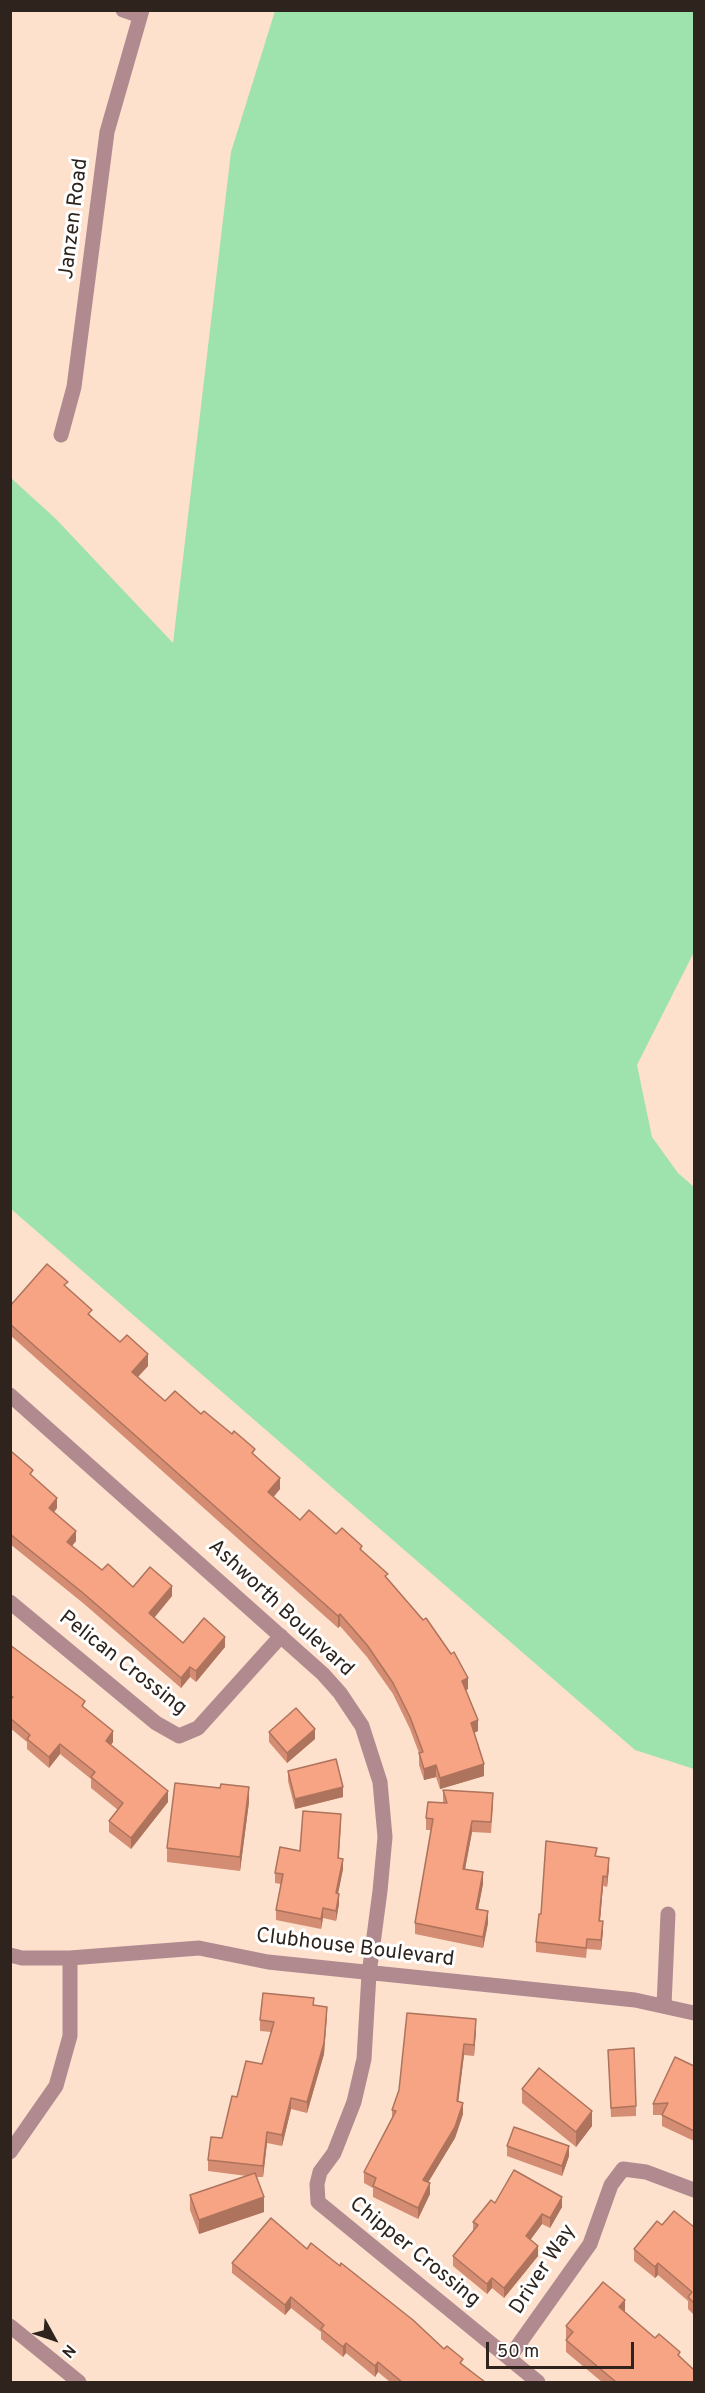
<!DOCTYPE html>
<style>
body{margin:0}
#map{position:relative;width:705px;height:2393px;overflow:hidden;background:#fde1cd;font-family:Overpass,sans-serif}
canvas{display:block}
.frame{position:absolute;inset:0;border:12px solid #2e241d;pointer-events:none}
.north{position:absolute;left:24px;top:2309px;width:60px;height:60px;-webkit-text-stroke:4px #fff;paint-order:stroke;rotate:130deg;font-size:16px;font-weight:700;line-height:24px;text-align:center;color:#2e241d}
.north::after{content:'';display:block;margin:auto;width:21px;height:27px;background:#2e241d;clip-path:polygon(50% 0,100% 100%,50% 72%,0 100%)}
.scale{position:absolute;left:486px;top:2342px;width:148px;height:27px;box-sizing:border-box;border:3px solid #2e241d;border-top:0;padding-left:8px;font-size:18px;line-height:21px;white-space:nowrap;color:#2e241d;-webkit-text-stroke:4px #fff;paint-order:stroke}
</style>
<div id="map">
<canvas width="705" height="2393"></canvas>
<div class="frame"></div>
<div class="north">N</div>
<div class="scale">50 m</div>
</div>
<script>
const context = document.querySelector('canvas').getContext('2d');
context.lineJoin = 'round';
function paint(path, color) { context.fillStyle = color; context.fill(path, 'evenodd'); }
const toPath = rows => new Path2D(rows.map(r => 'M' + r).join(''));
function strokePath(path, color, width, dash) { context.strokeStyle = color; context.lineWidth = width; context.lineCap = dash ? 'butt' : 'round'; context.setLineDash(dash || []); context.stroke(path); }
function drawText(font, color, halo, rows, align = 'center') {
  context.font = font + ' Overpass,sans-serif'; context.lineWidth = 6; context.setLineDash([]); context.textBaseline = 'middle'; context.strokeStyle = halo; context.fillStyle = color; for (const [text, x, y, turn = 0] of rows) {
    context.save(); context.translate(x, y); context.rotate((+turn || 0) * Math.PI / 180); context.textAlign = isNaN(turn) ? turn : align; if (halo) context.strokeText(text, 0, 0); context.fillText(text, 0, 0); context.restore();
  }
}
paint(toPath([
 [275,11,694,11,694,952,637,1065,652,1137,678,1173,694,1187,694,1769,635,1750,11,1209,11,478,56,519,173,643,231,152]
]), '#9ee2ae');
strokePath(toPath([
 [123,10,140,16],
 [61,435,74,387,107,132,142,10],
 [10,1395,323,1674,340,1693,362,1726,380,1782,385,1837,380,1891,369,1974,364,2059,354,2102,334,2153,320,2172,317,2184,318,2202,538,2382],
 [10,1602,156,1723,179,1736,198,1728,281,1636],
 [10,1955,22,1958,70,1958,199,1948,268,1962,635,2000,694,2013],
 [664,2006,668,1914],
 [10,2152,56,2086,70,2036,70,1958],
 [10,2326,79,2382],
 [509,2358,590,2244,611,2185,623,2169,646,2172,694,2190]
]), '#b18a90', 15);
paint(toPath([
 [68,1288,92,1317,148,1366,138,1377,165,1401,201,1414,255,1455,280,1489,273,1497,300,1520,336,1534,362,1551,388,1579,468,1689,466,1690,478,1731,474,1733,484,1776,440,1789,436,1777,424,1780,419,1765,419,1753,410,1729,393,1694,367,1657,340,1626,338,1628,10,1335,10,1306],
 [10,1453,33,1477,57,1508,54,1512,76,1541,72,1546,102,1570,133,1587,172,1596,154,1618,183,1643,225,1647,196,1682,190,1677,181,1688,83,1603,10,1544],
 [10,1645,85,1709,113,1742,111,1745,168,1802,131,1849,109,1832,109,1821,118,1810,91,1788,91,1779,60,1754,49,1768,27,1749,27,1742,10,1728],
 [269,1732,315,1739,287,1763,269,1742],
 [288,1771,343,1797,295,1809,288,1781],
 [443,1790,493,1804,491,1833,472,1832,465,1869,483,1884,478,1909,488,1923,483,1948,415,1934,415,1923,431,1830,426,1830,426,1818,443,1803],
 [249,1802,240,1871,167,1862,167,1848],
 [341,1823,339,1858,343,1869,338,1894,339,1904,336,1921,323,1918,321,1929,276,1920,276,1910,281,1884,275,1883,275,1873,300,1851],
 [597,1857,609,1868,607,1887,603,1886,600,1921,603,1931,601,1950,587,1949,586,1958,536,1952,536,1942],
 [314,2006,327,2018,324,2054,307,2113,291,2109,282,2146,267,2143,263,2177,257,2177,264,2212,199,2234,190,2210,190,2195,247,2176,208,2171,208,2160,222,2138,237,2097,262,2064,271,2032,260,2031,260,2020],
 [476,2030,474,2056,464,2055,458,2101,463,2114,455,2138,428,2182,430,2194,418,2219,373,2197,373,2188,364,2183,364,2172,392,2117,392,2110],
 [608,2050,636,2106,636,2116,611,2117],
 [694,2066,694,2141,662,2126,662,2115,653,2115,653,2104],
 [522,2089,592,2126,576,2147,522,2103],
 [507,2146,569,2156,562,2176,507,2156],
 [495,2203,562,2207,550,2228,542,2224,530,2240,538,2256,504,2298,492,2288,487,2294,453,2266,453,2256,473,2231,473,2222],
 [662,2225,694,2227,694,2315,688,2309,688,2301,658,2275,655,2278,634,2261,634,2249],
 [307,2249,444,2349,485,2382,390,2382,378,2372,375,2377,346,2353,343,2357,321,2339,321,2332,291,2308,285,2315,232,2273,232,2263],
 [625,2312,655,2338,680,2358,694,2382,602,2382,566,2352,566,2340,567,2339,566,2338,566,2326]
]), '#d48d72');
paint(toPath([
 [148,1354,148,1366,132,1383,132,1372],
 [280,1478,280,1489,268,1504,268,1492],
 [57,1498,57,1508,49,1519,49,1508],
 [76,1531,76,1541,67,1552,67,1542],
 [172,1586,172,1596,149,1624,149,1613],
 [340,1614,340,1626,338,1628,338,1616],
 [225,1637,225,1647,196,1682,196,1671],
 [190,1667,190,1677,181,1688,181,1678],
 [468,1678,468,1689,462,1692,462,1681],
 [478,1720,478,1731,471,1734,471,1723],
 [315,1729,315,1739,287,1763,287,1753],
 [113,1731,113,1742,106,1751,106,1741],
 [60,1744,60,1754,49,1768,49,1757],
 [484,1764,484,1776,440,1789,440,1778],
 [436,1765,436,1777,424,1780,424,1769],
 [249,1787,249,1802,240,1871,240,1857],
 [343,1787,343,1797,295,1809,295,1799],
 [168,1791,168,1802,131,1849,131,1838],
 [472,1821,472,1832,463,1880,463,1869],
 [609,1858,609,1868,607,1887,607,1877],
 [343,1859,343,1869,336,1903,336,1893],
 [483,1872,483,1884,476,1920,476,1909],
 [603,1876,603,1886,599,1931,599,1921],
 [339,1894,339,1904,336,1921,336,1911],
 [323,1908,323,1918,321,1929,321,1919],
 [488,1911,488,1923,483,1948,483,1937],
 [603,1921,603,1931,601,1950,601,1940],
 [327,2007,324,2054,307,2113,307,2102],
 [476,2019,476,2030,474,2056,474,2045],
 [464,2044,464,2055,457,2112,457,2101],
 [291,2098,291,2109,282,2146,282,2135],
 [463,2103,463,2114,455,2138,423,2191,423,2180],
 [592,2111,592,2126,576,2147,576,2132],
 [267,2132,267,2143,263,2177,263,2166],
 [569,2146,569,2156,562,2176,562,2166],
 [430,2183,430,2194,418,2219,418,2208],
 [264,2197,264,2212,199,2234,199,2220],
 [562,2197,562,2207,550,2228,550,2218],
 [542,2214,542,2224,526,2246,526,2236],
 [538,2246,538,2256,504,2298,504,2288],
 [658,2263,658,2275,655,2278,655,2267],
 [492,2278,492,2288,487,2294,487,2284],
 [291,2297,291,2308,285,2315,285,2305],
 [625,2300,625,2312,619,2307],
 [346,2343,346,2353,343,2357,343,2347],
 [378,2362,378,2372,375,2377,375,2366]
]), '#ad735c');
const building = toPath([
 [47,1264,68,1282,64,1285,92,1310,88,1314,120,1342,127,1335,148,1354,132,1372,165,1401,175,1391,201,1414,204,1411,232,1434,234,1431,255,1449,252,1453,280,1478,268,1492,300,1520,309,1510,336,1534,342,1528,362,1546,360,1549,388,1574,385,1576,423,1620,426,1618,451,1654,454,1652,468,1678,462,1681,478,1720,471,1723,484,1764,440,1778,436,1765,424,1769,419,1753,423,1752,410,1717,393,1683,367,1645,340,1614,338,1616,10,1324,10,1306,47,1264],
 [12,1452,33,1470,30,1474,57,1498,49,1508,76,1531,67,1542,102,1570,108,1564,133,1587,150,1567,172,1586,149,1613,183,1643,204,1618,225,1637,196,1671,190,1667,181,1678,83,1593,10,1534,10,1453,12,1452],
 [10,1645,85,1701,82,1706,113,1731,106,1741,168,1791,131,1838,109,1821,123,1803,91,1777,95,1772,60,1744,49,1757,27,1739,30,1735,10,1718,10,1700,13,1697,10,1695,10,1645],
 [296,1708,315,1729,287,1753,269,1732,296,1708],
 [336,1759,343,1787,295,1799,288,1771,336,1759],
 [175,1783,220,1788,221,1784,249,1787,240,1857,167,1848,175,1783],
 [443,1790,493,1793,491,1822,472,1821,463,1869,483,1872,476,1909,488,1911,483,1937,415,1923,433,1819,426,1818,428,1802,447,1803,443,1790],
 [303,1811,341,1814,338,1858,343,1859,336,1893,339,1894,336,1911,323,1908,321,1919,276,1910,283,1874,275,1873,280,1847,300,1851,303,1811],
 [546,1841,597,1848,595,1856,609,1858,607,1877,603,1876,599,1921,603,1921,601,1940,587,1939,586,1948,536,1942,539,1914,541,1914,546,1841],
 [263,1993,314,1998,313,2005,327,2007,324,2043,307,2102,291,2098,282,2135,267,2132,263,2166,208,2160,211,2137,222,2138,232,2096,237,2097,246,2061,262,2064,274,2022,260,2020,263,1993],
 [407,2013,476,2019,474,2045,464,2044,457,2101,463,2103,455,2127,423,2180,430,2183,418,2208,373,2186,376,2178,364,2172,396,2111,392,2110,399,2090,407,2013],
 [634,2048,636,2106,611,2108,608,2050,634,2048],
 [675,2057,694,2066,694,2131,662,2115,668,2103,653,2104,675,2057],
 [539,2068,592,2111,576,2132,522,2089,539,2068],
 [514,2127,569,2146,562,2166,507,2146,514,2127],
 [514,2170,562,2197,550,2218,542,2214,526,2236,538,2246,504,2288,492,2278,487,2284,453,2256,478,2225,473,2222,491,2200,495,2203,514,2170],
 [255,2173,264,2197,199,2220,190,2195,255,2173],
 [674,2211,694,2227,694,2303,688,2297,692,2292,658,2263,655,2267,634,2249,657,2221,662,2225,674,2211],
 [271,2218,307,2249,311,2243,340,2266,341,2263,413,2320,444,2349,447,2346,463,2359,460,2363,485,2382,402,2382,378,2362,375,2366,346,2343,343,2347,321,2329,324,2325,291,2297,285,2305,232,2263,271,2218],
 [603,2282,625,2300,619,2307,655,2338,659,2334,680,2352,678,2355,694,2370,694,2382,616,2382,566,2340,573,2332,566,2326,603,2282]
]);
paint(building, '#f7a484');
strokePath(building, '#ad735c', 1.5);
drawText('21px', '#2e241d', '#fff', [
 ["Janzen Road",75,219,-83],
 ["Ashworth Boulevard",280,1609,43],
 ["Pelican Crossing",122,1664,38],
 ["Clubhouse Boulevard",355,1949,7],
 ["Chipper Crossing",414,2253,39],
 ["Driver Way",544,2270,-57]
]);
</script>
